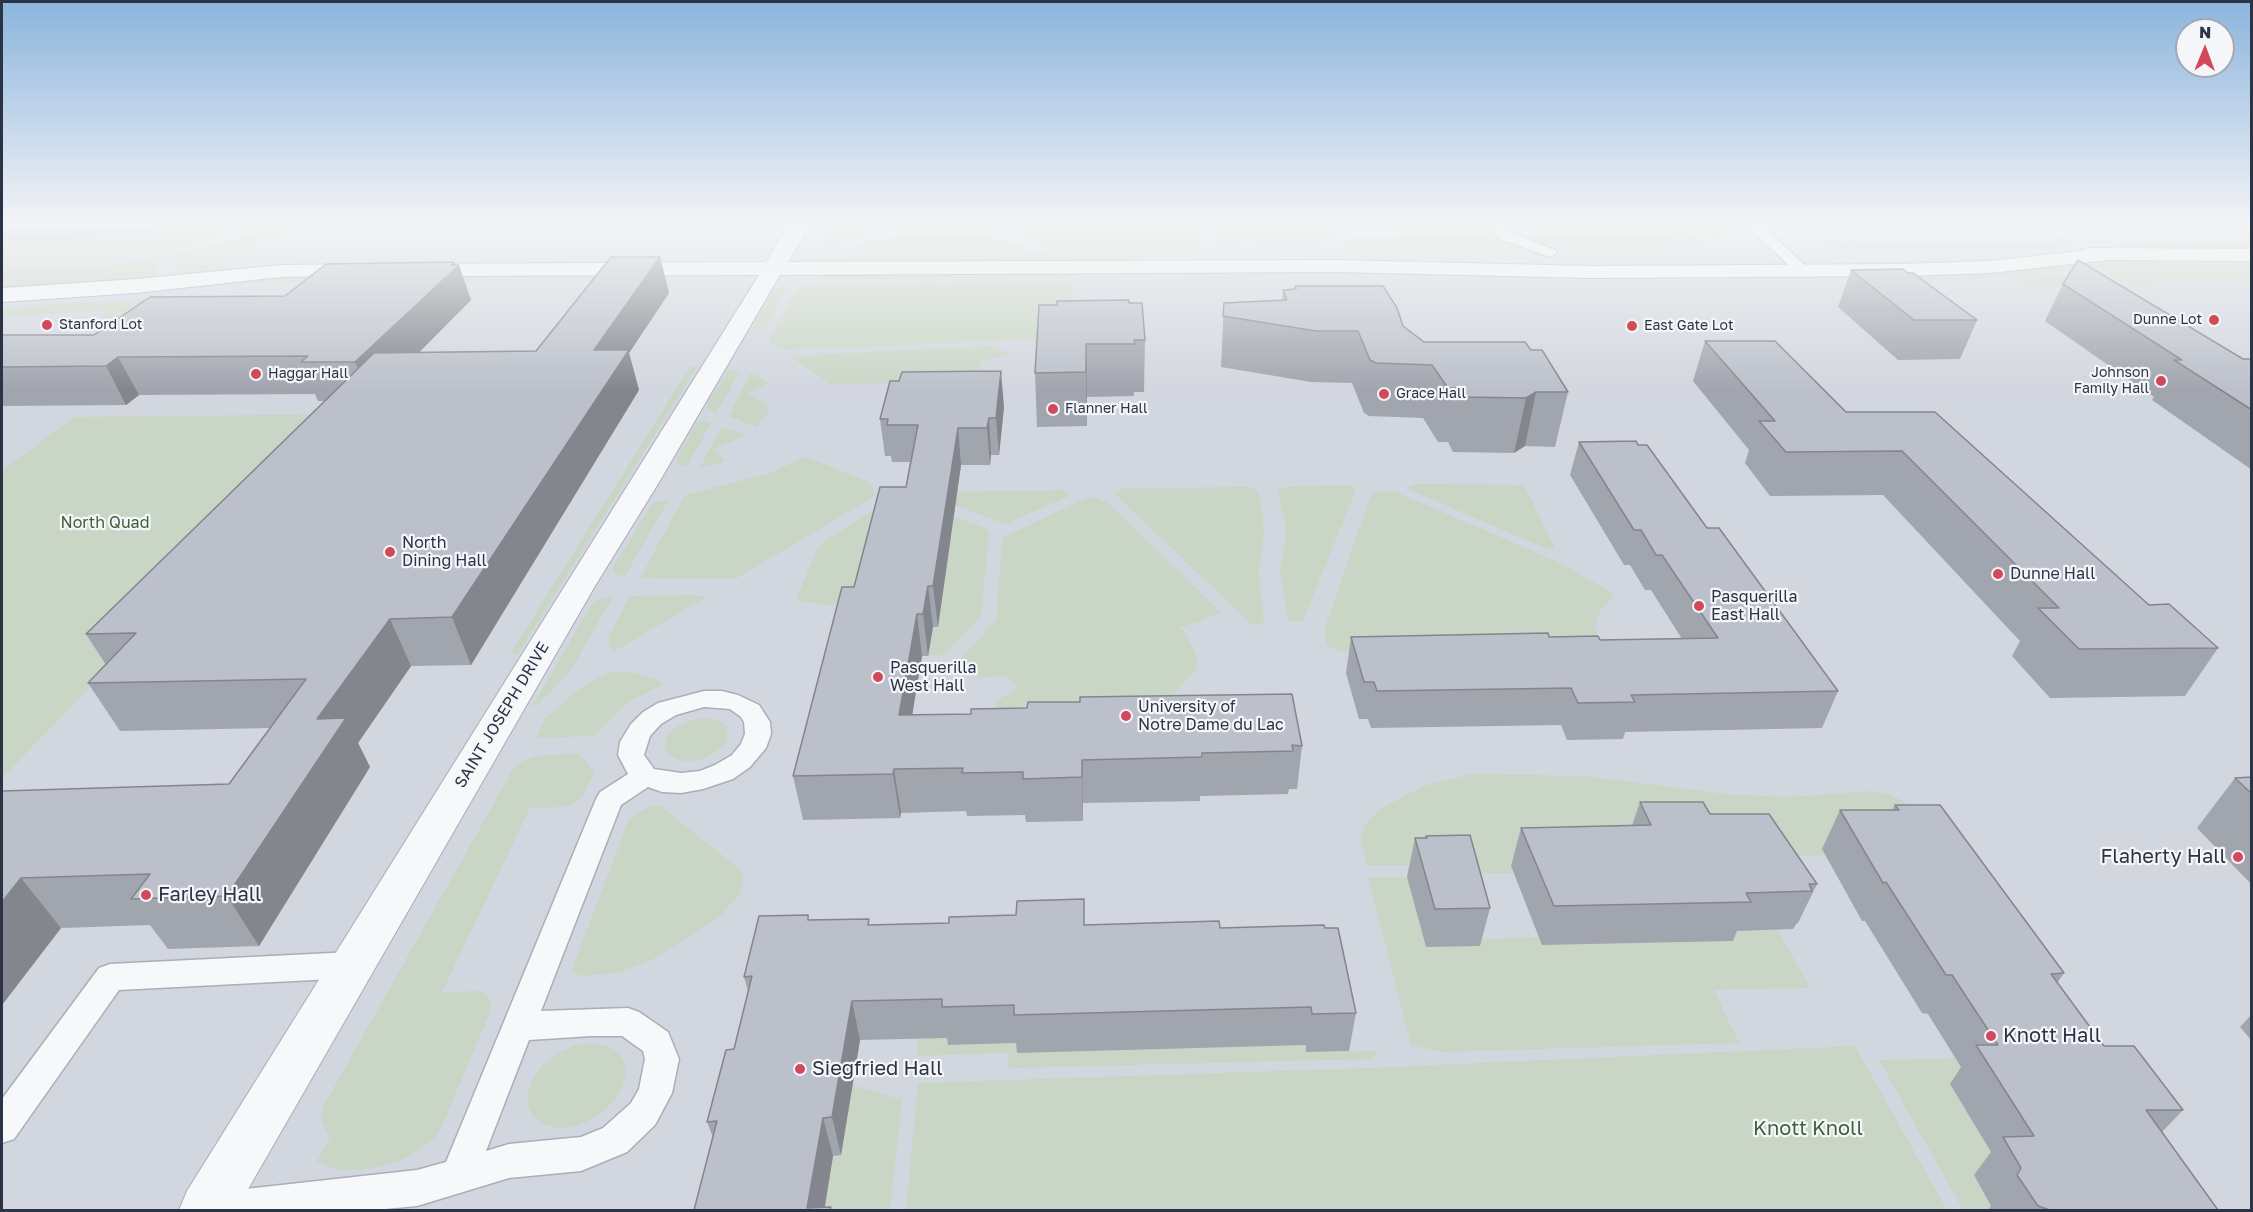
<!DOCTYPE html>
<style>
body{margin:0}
#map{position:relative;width:2253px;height:1212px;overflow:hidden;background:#e4e7ec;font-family:"Golos Text",sans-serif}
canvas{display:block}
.frame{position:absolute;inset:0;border:3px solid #2b3445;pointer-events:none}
.north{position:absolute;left:2175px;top:18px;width:60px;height:60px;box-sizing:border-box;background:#f4f6f9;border:2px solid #a4a8b1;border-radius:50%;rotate:1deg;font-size:16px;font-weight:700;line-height:24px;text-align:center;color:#2b3445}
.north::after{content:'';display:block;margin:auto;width:21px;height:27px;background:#d1495b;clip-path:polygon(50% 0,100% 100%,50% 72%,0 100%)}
</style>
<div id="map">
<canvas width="2253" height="1212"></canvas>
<div class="frame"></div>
<div class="north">N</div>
</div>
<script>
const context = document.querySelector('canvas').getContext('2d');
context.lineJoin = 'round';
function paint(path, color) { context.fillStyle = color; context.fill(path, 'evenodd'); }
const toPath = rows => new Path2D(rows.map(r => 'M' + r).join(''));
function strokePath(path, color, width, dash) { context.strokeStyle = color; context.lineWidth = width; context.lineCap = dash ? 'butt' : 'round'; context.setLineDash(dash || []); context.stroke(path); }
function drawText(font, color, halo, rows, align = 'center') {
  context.font = font + ' "Golos Text",sans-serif'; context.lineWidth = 4.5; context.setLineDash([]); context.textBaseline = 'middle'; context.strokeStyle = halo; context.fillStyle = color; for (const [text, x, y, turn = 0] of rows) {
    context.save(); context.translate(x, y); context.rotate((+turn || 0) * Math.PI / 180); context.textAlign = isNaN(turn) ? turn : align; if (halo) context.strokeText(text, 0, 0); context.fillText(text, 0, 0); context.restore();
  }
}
paint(toPath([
 [2,222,2251,222,2251,1210,2,1210]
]), '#d2d6de');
paint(toPath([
 [197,222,269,222,188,247,159,252,86,260,2,262,2,240,65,240,138,235],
 [290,222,331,222,318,230,267,240,201,273,177,275,175,255,243,237],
 [836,222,897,222,871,237,824,249,822,247],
 [1109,222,1199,222,1206,251,1049,249,1023,240,1024,233,1031,230,1032,226,1109,225],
 [1212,222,1313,222,1316,228,1329,227,1335,240,1322,245,1260,246,1244,243,1237,247,1221,249,1218,247],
 [1666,222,1709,222,1720,233,1722,240,1720,241],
 [2222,222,2234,222,2251,231,2251,249,2137,249,2123,243,2242,243,2249,240,2247,235],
 [1666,226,1716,244,1692,248,1572,250,1540,244,1524,236,1674,233],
 [928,233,984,236,1028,247,1020,250,850,252,844,250,869,241],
 [1494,236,1509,245,1528,251,1463,256,1364,257,1346,251,1340,245,1344,243,1346,238],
 [2055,236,2066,237,2075,242,2074,247,2064,249,1832,248,1816,244,1834,240,1842,242,1856,239,1861,243,2062,243,2054,237],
 [1128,252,1149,256,1116,261,813,263,827,256],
 [2060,255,1972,264,1844,264,1838,261,1967,260],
 [148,260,153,264,156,277,2,288,2,271,85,268],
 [2094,261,2252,261,2251,267,2104,267,1969,280,1873,281,1874,277],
 [2106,270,2251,271,2251,280,2149,279,2158,286,2133,286,2120,283,2104,272],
 [1057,273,1072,275,1065,278,807,278,827,275],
 [2084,274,2106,286,2034,287,2009,281],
 [300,276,499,277,508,280,253,283,173,290,257,278],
 [1067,283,1074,287,1068,309,1039,337,1032,339,782,350,768,341,797,288,805,285],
 [783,285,787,289,765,329,755,331,754,325,774,290],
 [147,299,119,319,102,318,109,310,2,317,2,307],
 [992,346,1011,355,983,360,972,377,958,382,830,384,790,356],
 [698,365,518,654,510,654,690,367],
 [729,369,736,371,738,375,716,413,706,407],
 [751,373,769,383,747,393,764,402,768,408,768,413,756,427,729,416],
 [354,414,2,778,2,471,74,417],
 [704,421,711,423,687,467,677,464,677,458,696,423],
 [724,428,747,435,713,449,723,458,724,462,700,468,719,432],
 [806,457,864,480,871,484,875,494,872,498,735,579,640,578,685,495,767,474],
 [1416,484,1521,485,1525,487,1555,548,1547,549,1408,489,1408,487],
 [1351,485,1356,489,1303,621,1290,622,1287,618,1280,569,1286,540,1286,527,1278,492,1284,487],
 [1249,487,1258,491,1263,518,1264,535,1259,573,1264,622,1258,625,1251,624,1114,493,1124,488],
 [1065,490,1069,493,1069,496,1005,524,928,495,929,492],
 [1378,491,1396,492,1558,562,1606,589,1613,594,1611,600,1602,608,1597,618,1595,629,1600,642,1598,647,1342,652,1333,649,1327,645,1324,630,1371,494],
 [1086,498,1098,498,1111,505,1221,613,1179,628,1186,634,1197,657,1195,671,1175,691,1179,715,1002,718,995,702,1018,687,1006,675,980,678,957,662,996,620,1002,543,1004,537],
 [669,499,625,576,618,575,613,572,613,567,652,504],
 [909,499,985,528,989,532,981,617,944,655,928,656,933,627,938,626,947,569,942,568,947,539,952,539,953,525,885,526,866,605,824,605,796,600,816,551,825,540,892,500],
 [692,595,706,597,613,652,609,647,609,636,630,596],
 [613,596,572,669,539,704,532,707,590,607,595,601],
 [621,672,637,673,653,678,662,682,662,685,628,702,594,736,536,738,545,719,576,691,607,673],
 [705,718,722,722,727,728,727,741,722,748,703,759,693,761,682,761,667,754,664,748,668,733,685,722],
 [579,753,594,772,583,796,573,804,562,807,530,808,442,992,478,991,486,994,492,1003,489,1015,440,1130,434,1139,422,1148,406,1158,381,1166,360,1170,337,1170,323,1165,317,1161,330,1137,320,1118,324,1105,516,764,535,756],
 [1471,774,1585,776,1725,794,1787,797,1871,791,1889,794,1912,806,1825,855,1511,866,1513,873,1435,874,1415,865,1367,865,1360,839,1365,825,1380,809,1423,786],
 [654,805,662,807,741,870,743,880,739,895,719,917,652,960,616,973,582,976,571,972,629,819,638,812],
 [1368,877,1407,877,1426,947,1478,939,1539,937,1542,945,1732,941,1728,932,1778,930,1810,988,1714,990,1739,1043,1442,1052,1411,1045],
 [918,1038,948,1038,948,1045,1017,1043,1017,1053,1306,1045,1307,1052,1377,1051,1373,1059,1009,1068,1008,1053,917,1056],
 [590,1043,605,1045,617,1051,624,1061,626,1073,622,1086,615,1100,603,1111,588,1121,572,1127,557,1128,544,1124,533,1117,528,1107,527,1093,533,1078,543,1065,558,1053,574,1046],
 [1855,1046,1947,1210,906,1210,918,1083,1369,1068],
 [1956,1058,1972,1083,1950,1084,2004,1173,1988,1210,1963,1210,1879,1060],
 [853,1085,902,1100,890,1210,824,1210,833,1156,841,1155]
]), '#c9d6c5');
paint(toPath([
 [2,222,197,222,138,235,65,240,2,240]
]), '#9fb4cc');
const lane = toPath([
 [1487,222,1501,222,1510,233,1555,250,1557,253,1550,257,1500,239,1487,222],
 [1743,222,1758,222,1807,267,1809,270,1807,273,1797,273,1743,222],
 [704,691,722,691,738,695,759,705,770,722,771,734,766,748,750,767,733,779,703,789,681,793,662,792,648,787,621,805,541,1011,628,1008,639,1012,668,1032,679,1059,672,1093,655,1125,627,1152,581,1171,509,1178,417,1206,374,1210,200,1210,205,1197,218,1192,417,1170,446,1162,596,799,600,792,628,774,618,755,620,742,631,724,643,712,658,703,704,691],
 [704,707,730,709,741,717,744,722,745,734,741,744,732,755,715,765,700,771,681,773,654,769,644,755,650,736,661,724,676,715,704,707],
 [591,1036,622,1036,643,1051,645,1059,639,1089,631,1103,603,1128,581,1137,509,1144,486,1151,529,1040,591,1036],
 [352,952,363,956,368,965,363,974,352,978,119,990,14,1139,2,1143,2,1099,99,968,110,964,352,952]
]);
const street = toPath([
 [791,222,811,222,788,262,1337,260,1591,266,1904,264,1991,261,2080,251,2088,248,2252,249,2252,261,2108,260,1991,273,1904,276,1591,278,1337,272,780,275,658,484,595,586,236,1210,179,1210,187,1191,759,275,416,276,408,275,405,270,408,265,416,264,766,262,791,222],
 [2239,222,2252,222,2252,229,2242,226,2239,222],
 [365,264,373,265,376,270,373,275,281,277,136,293,2,302,2,288,136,279,281,265,365,264]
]);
strokePath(lane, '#a9aeb7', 3);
strokePath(street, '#a9aeb7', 2);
paint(lane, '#f7f8fa');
paint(street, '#f7f8fa');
paint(toPath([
 [918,222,1107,222,1107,225,1032,226,1032,230,985,230,984,228,918,227],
 [660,257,669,293,629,353,639,390,471,665,411,666,358,743,370,767,259,946,168,949,150,925,61,928,2,1005,2,791,229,784,270,728,120,731,88,683,106,665,86,634,325,401,318,401,315,394,139,395,126,405,2,406,2,335,94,335,454,262,471,300,419,352,536,351],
 [1851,270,1977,320,1960,359,1898,360,1838,307],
 [2063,284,2243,359,2252,359,2252,470,2152,400,2154,397,2045,321],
 [1295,286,1403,326,1424,342,1531,350,1568,392,1555,447,1525,446,1514,453,1453,452,1448,442,1438,442,1423,418,1369,416,1364,413,1352,383,1311,382,1221,367,1224,303,1282,300,1283,290,1295,289],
 [1129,303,1145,340,1144,392,1134,392,1134,396,1087,397,1087,426,1037,427,1035,373],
 [1705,341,1846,412,2218,648,2185,696,2050,698,2012,656,2020,641,1883,495,1770,496,1745,463,1749,450,1693,381],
 [1004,407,999,455,991,455,990,465,961,465,938,627,933,627,928,656,922,656,912,715,1302,746,1297,789,1289,789,1288,794,1200,796,1200,801,1083,803,1083,821,1026,822,1025,815,967,816,966,811,901,813,900,818,803,820,793,776,854,587,906,487,910,462,892,462,891,456,885,456,880,419],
 [1579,442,1638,445,1707,528,1838,691,1822,728,1625,732,1623,739,1567,740,1561,725,1371,728,1368,719,1359,719,1346,673,1351,637,1549,637,1600,640,1682,639,1651,590,1645,590,1630,565,1624,565,1570,475],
 [2252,777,2252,885,2197,828,2235,778],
 [1640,802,1710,814,1817,884,1798,923,1797,923,1793,929,1737,931,1733,941,1542,945,1511,866,1521,828,1632,826],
 [1895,805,2064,973,2057,983,2104,1046,2183,1110,2162,1132,2218,1210,1988,1210,1991,1206,1974,1175,1991,1152,1950,1084,1961,1067,1928,1014,1922,1013,1865,921,1862,921,1822,849,1840,810,1892,810],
 [1426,836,1490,908,1480,946,1426,947,1407,877,1415,838,1425,838],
 [809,920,870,925,1084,925,1220,928,1325,928,1356,1013,1349,1051,1306,1052,1306,1045,1017,1053,1016,1043,948,1045,947,1038,860,1040,841,1155,833,1156,825,1207,694,1210,713,1137,707,1122,734,1049,748,991,744,977],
 [2252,1014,2252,1041,2240,1027]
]), '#a1a5ae');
paint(toPath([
 [660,257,669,293,629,353,639,390,471,665,452,617,594,350],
 [454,262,456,268,459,265,471,300,371,401,355,362],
 [1086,344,1087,397,1087,426,1086,372],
 [118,357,139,395,126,405,106,366],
 [1001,371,1004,407,999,455,996,418],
 [1536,392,1525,446,1514,453,1526,398],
 [989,418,991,455,990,465,987,428],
 [958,428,961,465,938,627,933,586],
 [928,586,933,627,928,656,923,614],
 [917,614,922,656,905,758,899,715],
 [390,619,411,666,358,743,370,767,259,946,227,896,317,719],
 [1082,760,1083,803,1083,821,1082,777],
 [894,769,901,813,900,818,893,774],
 [21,878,61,928,2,1005,2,902],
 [852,1001,860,1040,841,1155,832,1117],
 [823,1118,833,1156,824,1210,807,1208]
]), '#83868d');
const building = toPath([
 [611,257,660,257,594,350,629,350,452,617,390,619,317,719,346,718,227,896,131,899,150,874,21,878,2,902,2,791,229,784,306,679,88,683,136,633,86,634,374,353,536,351,611,257],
 [2078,260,2243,359,2252,359,2252,410,2174,360,2182,360,2063,284,2078,260],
 [454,262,451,265,459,265,355,362,301,362,308,356,118,357,106,366,2,367,2,335,94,335,150,297,285,296,326,264,454,262],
 [1903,269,1908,273,1913,273,1977,320,1914,320,1851,270,1903,269],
 [1295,286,1383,286,1397,308,1403,326,1424,342,1525,342,1531,350,1542,350,1568,392,1536,392,1526,398,1463,397,1457,388,1448,388,1432,365,1376,363,1370,360,1358,331,1316,331,1223,316,1224,303,1287,300,1283,290,1296,289,1295,286],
 [1129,300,1129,303,1142,303,1145,340,1134,340,1135,344,1086,344,1086,372,1035,373,1039,305,1057,305,1057,301,1129,300],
 [1705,341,1775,341,1846,412,1935,412,2149,605,2169,604,2218,648,2079,649,2038,608,2059,608,1902,451,1786,452,1759,421,1775,421,1705,341],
 [1001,371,996,418,989,418,987,428,958,428,933,586,928,586,923,614,917,614,899,715,971,714,971,709,1027,708,1028,702,1080,702,1080,697,1292,694,1302,746,1292,745,1293,751,1202,753,1202,757,1082,760,1082,777,1023,779,1023,772,962,773,963,768,894,769,893,774,793,776,842,587,854,587,880,487,906,487,918,425,887,425,888,419,880,419,890,381,899,381,902,372,1001,371],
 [1636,441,1638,445,1647,445,1707,528,1719,528,1838,691,1631,695,1635,702,1578,703,1571,688,1377,691,1374,682,1364,682,1351,637,1548,633,1549,637,1598,636,1600,640,1718,638,1662,555,1656,555,1641,530,1634,530,1579,442,1636,441],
 [2252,777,2252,794,2235,778,2252,777],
 [1640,802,1703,802,1710,814,1769,814,1817,884,1809,884,1812,891,1746,893,1751,902,1554,906,1521,828,1651,825,1640,802],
 [1895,805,1940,805,2064,973,2051,974,2104,1046,2134,1046,2183,1110,2146,1110,2218,1210,2050,1210,2038,1206,2017,1175,2021,1168,2003,1137,2034,1136,1976,1045,1998,1045,1952,975,1946,975,1886,882,1883,883,1840,810,1899,810,1895,805],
 [1470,835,1490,908,1435,909,1415,838,1427,838,1426,836,1470,835],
 [1084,899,1084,925,1219,921,1220,928,1324,925,1325,928,1338,928,1356,1013,1312,1014,1311,1007,1014,1015,1014,1005,942,1007,942,999,852,1001,832,1117,823,1118,807,1208,831,1207,830,1210,694,1210,717,1121,707,1122,726,1050,734,1049,752,976,744,977,759,916,808,915,808,920,869,919,868,925,949,923,949,917,1016,915,1017,901,1084,899]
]);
paint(building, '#bbc0ca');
strokePath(building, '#83868d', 1.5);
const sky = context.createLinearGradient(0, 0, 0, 391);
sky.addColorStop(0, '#8bb4dd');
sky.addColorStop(0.57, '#f3f4f6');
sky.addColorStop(1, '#f3f4f600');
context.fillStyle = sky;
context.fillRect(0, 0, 2253, 391);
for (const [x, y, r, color] of [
 [2214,320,6,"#d1495b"],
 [47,325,6,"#d1495b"],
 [1632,326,6,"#d1495b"],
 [256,374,6,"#d1495b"],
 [2161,381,6,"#d1495b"],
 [1384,394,6,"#d1495b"],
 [1053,409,6,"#d1495b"],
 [390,552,6,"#d1495b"],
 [1998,574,6,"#d1495b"],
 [1699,606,6,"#d1495b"],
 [878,677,6,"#d1495b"],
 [1126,716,6,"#d1495b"],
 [2238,857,6,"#d1495b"],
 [146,895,6,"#d1495b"],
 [1991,1036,6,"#d1495b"],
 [800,1069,6,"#d1495b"]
]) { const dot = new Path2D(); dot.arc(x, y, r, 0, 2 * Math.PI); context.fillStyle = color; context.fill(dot); strokePath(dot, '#f4f6f9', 2); }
drawText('14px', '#2b3445', '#f4f6f9', [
 ["Dunne Lot",2202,320,"right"],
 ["Stanford Lot",59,325],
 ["East Gate Lot",1644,326],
 ["Johnson",2149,373,"right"],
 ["Family Hall",2149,389,"right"],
 ["Haggar Hall",268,374],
 ["Grace Hall",1396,394],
 ["Flanner Hall",1065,409]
], 'left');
drawText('16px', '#3f6138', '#f4f6f9', [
 ["North Quad",105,523]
]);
drawText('16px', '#2b3445', '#f4f6f9', [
 ["North",402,543],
 ["Dining Hall",402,561],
 ["Dunne Hall",2010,574],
 ["Pasquerilla",1711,597],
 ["East Hall",1711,615],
 ["Pasquerilla",890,668],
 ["West Hall",890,686],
 ["University of",1138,707],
 ["Notre Dame du Lac",1138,725]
], 'left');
drawText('16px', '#2b3445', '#f4f6f9', [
 ["SAINT JOSEPH DRIVE",502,715,-59]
]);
drawText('20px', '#2b3445', '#f4f6f9', [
 ["Flaherty Hall",2226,857,"right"],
 ["Farley Hall",158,895],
 ["Knott Hall",2003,1036],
 ["Siegfried Hall",812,1069]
], 'left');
drawText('20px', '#3f6138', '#f4f6f9', [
 ["Knott Knoll",1808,1129]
]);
</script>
